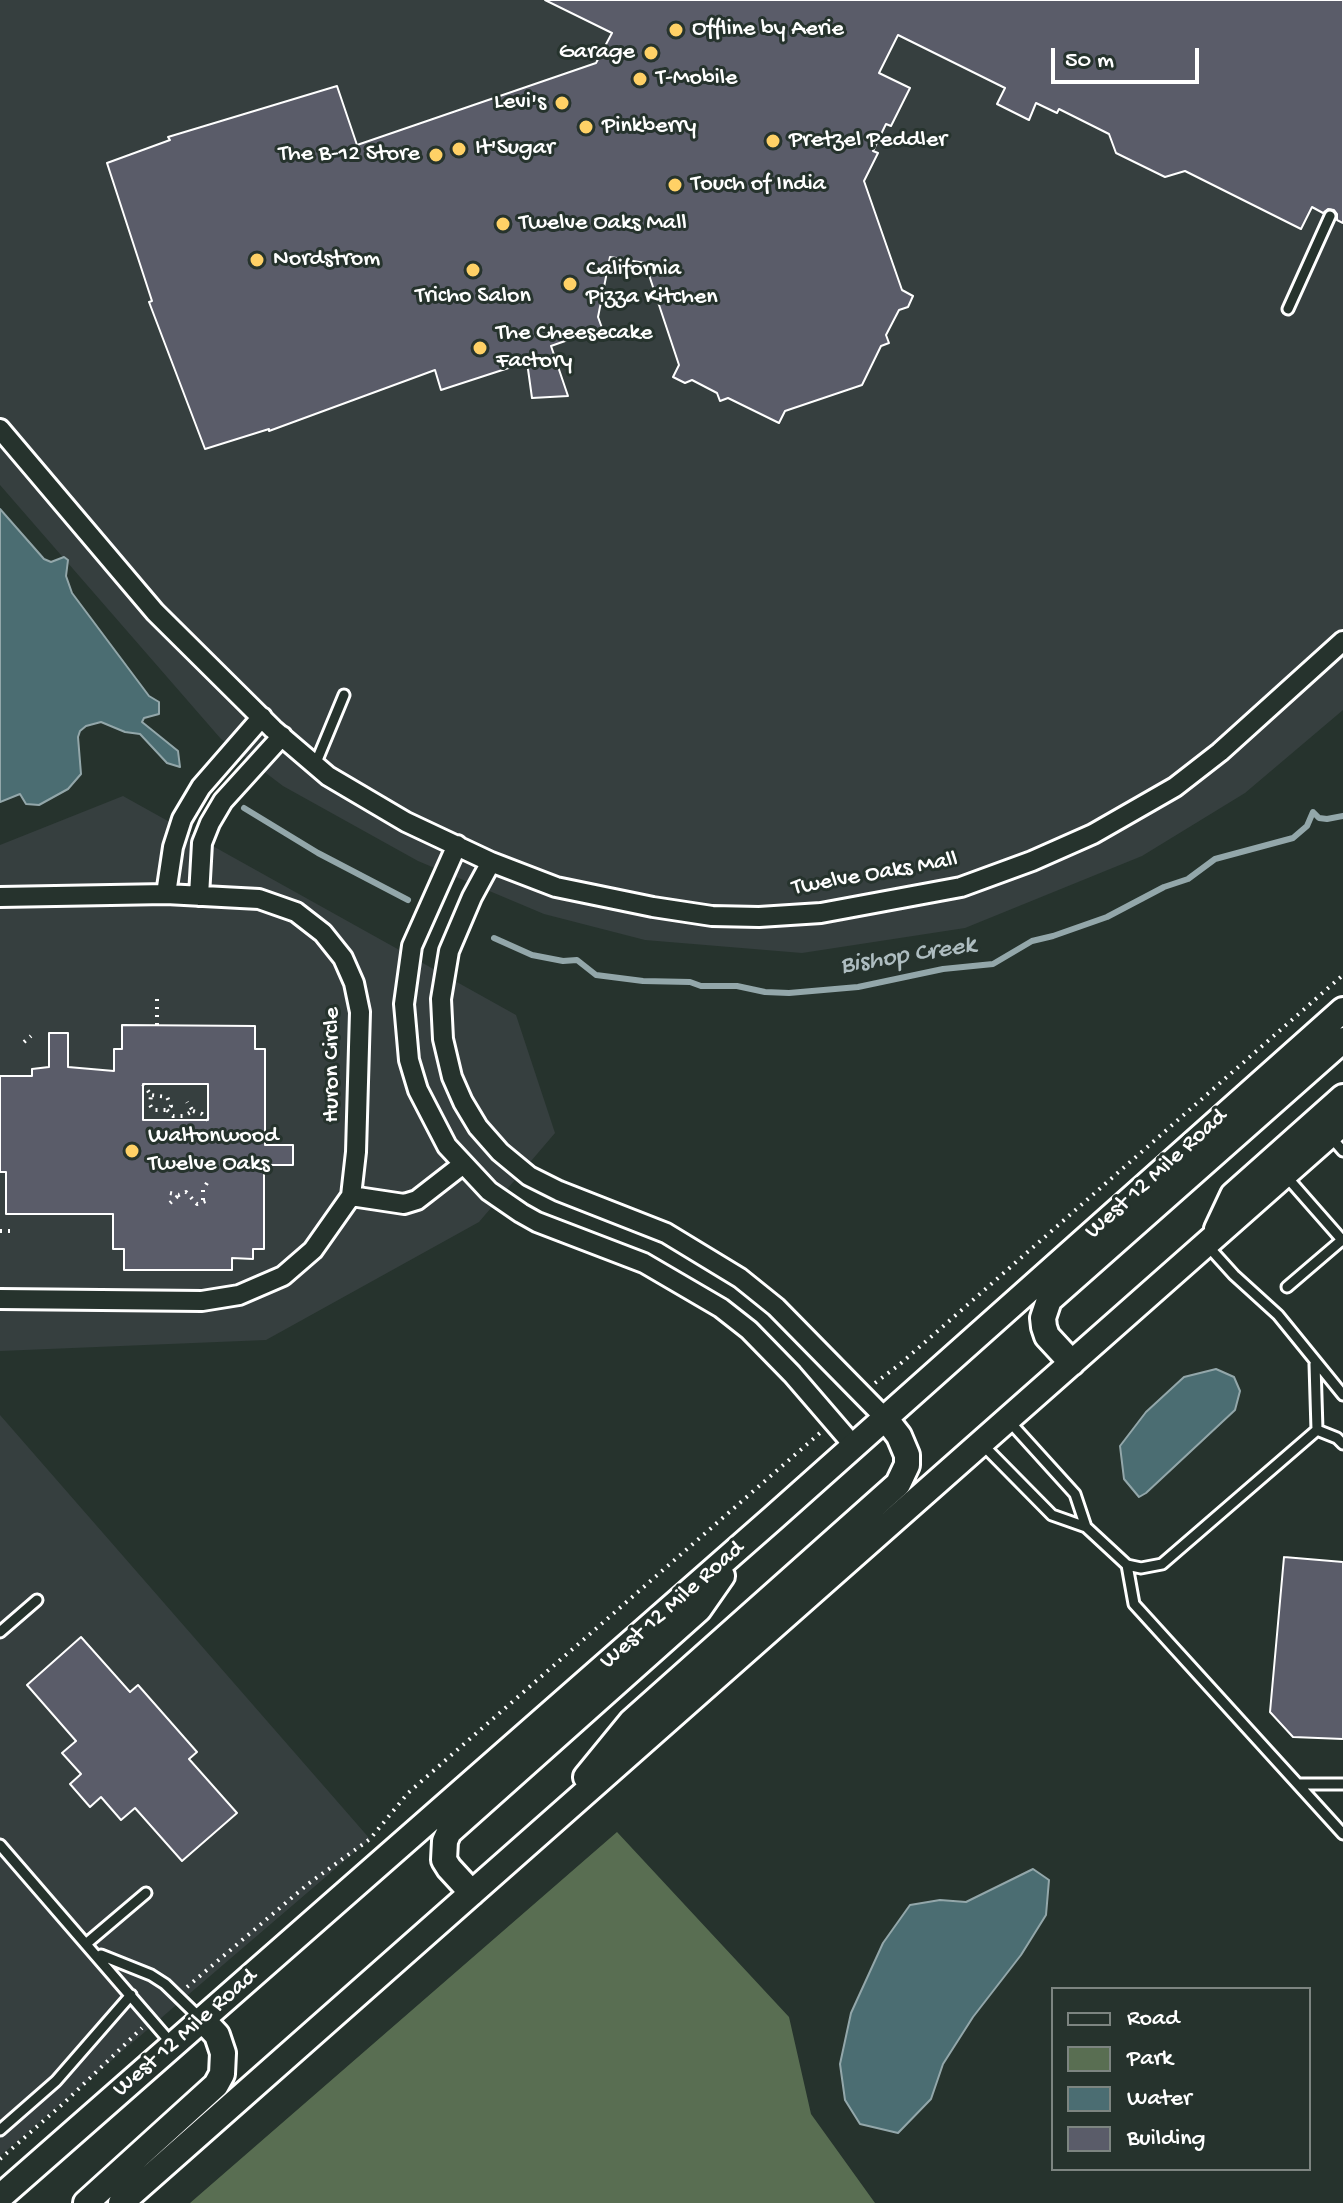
<!DOCTYPE html>
<style>
body{margin:0}
#map{position:relative;width:1343px;height:2203px;overflow:hidden;background:#26332d;font-family:"Gochi Hand",sans-serif}
canvas{display:block}
.legend{position:absolute;left:1051px;top:1987px;width:260px;height:184px;box-sizing:border-box;background:#26332d;border:2px solid #7d8581;margin:0;padding:10px 14px;list-style:none;font-size:24px;color:#fff}
.legend li{display:flex;align-items:center;gap:16px;height:40px}
.legend b{width:40px;border:2px solid #7d8581}
.scale{position:absolute;left:1051px;top:48px;width:148px;height:36px;box-sizing:border-box;border:4px solid #fff;border-top:0;padding-left:10px;font-size:24px;line-height:28px;white-space:nowrap;color:#fff;-webkit-text-stroke:6px #26332d;paint-order:stroke}
</style>
<div id="map">
<canvas width="1343" height="2203"></canvas>
<ul class="legend">
<li><b style="height:10px;background:#26332d"></b>Road</li>
<li><b style="height:22px;background:#596e52"></b>Park</li>
<li><b style="height:22px;background:#4b6d72"></b>Water</li>
<li><b style="height:22px;background:#5a5c69"></b>Building</li>
</ul>
<div class="scale">50 m</div>
</div>
<script>
const context = document.querySelector('canvas').getContext('2d');
context.lineJoin = 'round';
function paint(path, color) { context.fillStyle = color; context.fill(path, 'evenodd'); }
const toPath = rows => new Path2D(rows.map(r => 'M' + r).join(''));
function strokePath(path, color, width, dash) { context.strokeStyle = color; context.lineWidth = width; context.lineCap = dash ? 'butt' : 'round'; context.setLineDash(dash || []); context.stroke(path); }
function drawText(font, color, halo, rows, align = 'center') {
  context.font = font + ' "Gochi Hand",sans-serif'; context.lineWidth = 6; context.setLineDash([]); context.textBaseline = 'middle'; context.strokeStyle = halo; context.fillStyle = color; for (const [text, x, y, turn = 0] of rows) {
    context.save(); context.translate(x, y); context.rotate((+turn || 0) * Math.PI / 180); context.textAlign = isNaN(turn) ? turn : align; if (halo) context.strokeText(text, 0, 0); context.fillText(text, 0, 0); context.restore();
  }
}
paint(toPath([
 [0,0,1343,0,1343,710,1245,793,1142,856,965,928,802,953,645,940,544,914,418,861,283,786,221,739,0,485],
 [123,796,516,1015,555,1133,479,1222,266,1340,0,1351,0,845],
 [0,1415,370,1839,0,2156]
]), '#363f3f');
paint(toPath([
 [617,1832,789,2017,811,2114,875,2203,190,2203]
]), '#596e52');
const water = toPath([
 [0,509,44,559,51,562,64,557,68,560,66,576,72,593,149,696,159,702,159,714,144,718,142,722,178,751,180,767,167,763,140,734,125,732,101,722,86,726,80,731,78,737,81,774,68,789,39,805,26,804,20,794,0,802,0,509],
 [1216,1369,1234,1377,1240,1391,1235,1410,1146,1493,1139,1497,1124,1479,1120,1446,1146,1412,1184,1377,1216,1369],
 [1033,1869,1049,1880,1046,1915,1021,1955,973,2017,943,2064,931,2099,898,2133,860,2124,845,2100,840,2064,851,2013,883,1943,910,1905,940,1900,966,1902,1033,1869]
]);
paint(water, '#4b6d72');
strokePath(water, '#93a7aa', 2);
strokePath(toPath([
 [244,808,318,853,408,900],
 [494,938,532,955,563,961,577,960,596,975,643,981,690,982,701,986,737,986,765,992,789,993,858,987,943,969,993,964,1032,941,1053,936,1107,917,1164,887,1188,879,1215,859,1293,838,1307,826,1313,812,1319,818,1327,819,1343,816]
]), '#93a7aa', 6);
const building = toPath([
 [545,0,1343,0,1343,223,1337,220,1337,214,1334,210,1328,209,1323,213,1312,207,1301,229,1185,171,1165,177,1116,153,1109,134,1059,109,1057,113,1036,103,1029,120,997,104,1005,88,898,35,879,73,910,88,891,126,886,124,873,151,878,153,864,181,902,290,913,296,908,307,899,310,886,335,889,343,881,346,862,385,785,411,779,423,728,398,720,401,717,393,692,380,685,383,673,377,679,365,645,263,610,257,598,317,602,328,551,346,568,396,532,398,527,362,441,390,435,370,269,431,269,429,205,449,149,302,152,301,107,163,170,140,168,137,337,86,357,145,596,63,612,33,545,0],
 [122,1025,255,1026,255,1049,265,1049,265,1145,293,1145,293,1165,264,1165,264,1249,253,1249,253,1259,232,1258,232,1270,124,1270,124,1249,113,1249,113,1214,6,1214,6,1172,0,1172,0,1076,32,1076,32,1069,49,1067,49,1033,68,1033,68,1067,114,1071,114,1049,122,1049,122,1025],
 [143,1084,208,1084,208,1120,143,1120,143,1084],
 [1284,1557,1343,1562,1343,1739,1293,1737,1270,1712,1284,1557],
 [81,1637,130,1692,138,1685,197,1752,189,1759,237,1813,182,1861,135,1808,121,1820,101,1797,90,1807,70,1784,81,1774,62,1753,76,1741,27,1685,81,1637]
]);
paint(building, '#5a5c69');
strokePath(building, '#fff', 2);
const lane = toPath([
 [1288,309,1330,216],
 [315,765,344,695],
 [1329,1135,1343,1151],
 [1285,1175,1343,1241],
 [1206,1244,1234,1275,1278,1315,1343,1395],
 [1287,1287,1342,1240],
 [1315,1364,1317,1430],
 [1317,1430,1337,1438,1343,1444],
 [981,1443,1052,1515,1086,1527,1075,1494,1008,1420],
 [1086,1527,1127,1565,1141,1568,1162,1564,1317,1430],
 [1127,1565,1134,1604,1343,1834],
 [0,1632,37,1600],
 [1298,1784,1343,1784],
 [0,1845,173,2045],
 [87,1943,146,1893],
 [101,1955,151,1975,165,1984,201,2019],
 [0,2130,56,2081,131,1995]
]);
const street = toPath([
 [0,429,155,612,273,729,328,776,406,822,491,862,556,887,653,907,712,916,759,917,821,913,961,887,1032,861,1093,834,1175,787,1220,752,1343,641],
 [457,845,412,946,404,1004,409,1060,418,1090,447,1146,489,1191,521,1213,537,1222,644,1263,721,1308,749,1330,792,1374,854,1446],
 [491,862,472,897,449,951,441,999,443,1039,452,1077,463,1102,478,1127,500,1152,529,1176,559,1191,666,1233,740,1278,776,1307,885,1418],
 [166,894,173,847,182,819,201,787,262,717],
 [199,896,202,843,210,823,223,801,282,736],
 [0,897,166,894,259,899,296,912,323,933,343,958,354,983,360,1012,356,1152,351,1196],
 [0,1299,202,1301,239,1295,283,1276,313,1250,351,1196,404,1204,417,1200,462,1165]
]);
const secondary = toPath([
 [1217,1229,1233,1195,1343,1097],
 [1072,1363,1047,1336,1044,1327,1043,1318,1049,1300,1343,1040],
 [586,1777,631,1722,898,1484,907,1465,907,1455,899,1436,885,1418],
 [472,1893,449,1868,444,1860,445,1841,449,1832,699,1609,722,1576],
 [0,2197,773,1518,1343,1010],
 [86,2203,216,2085,222,2074,223,2053,217,2035,202,2019],
 [121,2203,1343,1123]
]);
strokePath(lane, '#fff', 15);
strokePath(street, '#fff', 24);
strokePath(secondary, '#fff', 30);
strokePath(toPath([
 [157,1025,157,994],
 [24,1042,31,1036],
 [143,1084,151,1095,150,1105,153,1110,167,1110,171,1106,167,1097,151,1095],
 [167,1110,173,1116,184,1116,193,1111,187,1102],
 [193,1111,202,1114,208,1120],
 [170,1193,179,1195,186,1192,197,1204,206,1201],
 [203,1200,203,1190,207,1183],
 [170,1203,179,1195],
 [0,1231,15,1231],
 [875,1383,899,1365,1343,975],
 [187,1987,308,1884,370,1839,408,1793,821,1432],
 [0,2159,65,2102,142,2028]
]), '#fff', 4, [2, 6]);
strokePath(lane, '#26332d', 9);
strokePath(street, '#26332d', 18);
strokePath(secondary, '#26332d', 24);
for (const [x, y, r, color] of [
 [676,30,8,"#ffd166"],
 [651,53,8,"#ffd166"],
 [640,79,8,"#ffd166"],
 [562,103,8,"#ffd166"],
 [586,127,8,"#ffd166"],
 [773,141,8,"#ffd166"],
 [459,149,8,"#ffd166"],
 [436,155,8,"#ffd166"],
 [675,185,8,"#ffd166"],
 [503,224,8,"#ffd166"],
 [257,260,8,"#ffd166"],
 [473,270,8,"#ffd166"],
 [570,284,8,"#ffd166"],
 [480,348,8,"#ffd166"],
 [132,1151,8,"#ffd166"]
]) { const dot = new Path2D(); dot.arc(x, y, r, 0, 2 * Math.PI); context.fillStyle = color; context.fill(dot); strokePath(dot, '#26332d', 3); }
drawText('24px', '#fff', '#26332d', [
 ["Offline by Aerie",692,30],
 ["Garage",635,53,"right"],
 ["T-Mobile",656,79],
 ["Levi's",546,103,"right"],
 ["Pinkberry",602,127],
 ["Pretzel Peddler",789,141],
 ["It'Sugar",475,149],
 ["The B-12 Store",420,155,"right"],
 ["Touch of India",691,185],
 ["Twelve Oaks Mall",519,224],
 ["Nordstrom",273,260],
 ["California",586,270],
 ["Pizza Kitchen",586,298],
 ["Tricho Salon",473,297,"center"],
 ["The Cheesecake",496,334],
 ["Factory",496,362],
 ["Waltonwood",148,1137],
 ["Twelve Oaks",148,1165]
], 'left');
drawText('24px', '#fff', '#26332d', [
 ["Twelve Oaks Mall",875,875,-10],
 ["Huron Circle",333,1065,-90],
 ["West 12 Mile Road",1157,1175,-42],
 ["West 12 Mile Road",673,1606,-41],
 ["West 12 Mile Road",186,2034,-41]
]);
drawText('italic 26px', '#aebdc0', '#26332d', [
 ["Bishop Creek",908,957,-9]
]);
</script>
